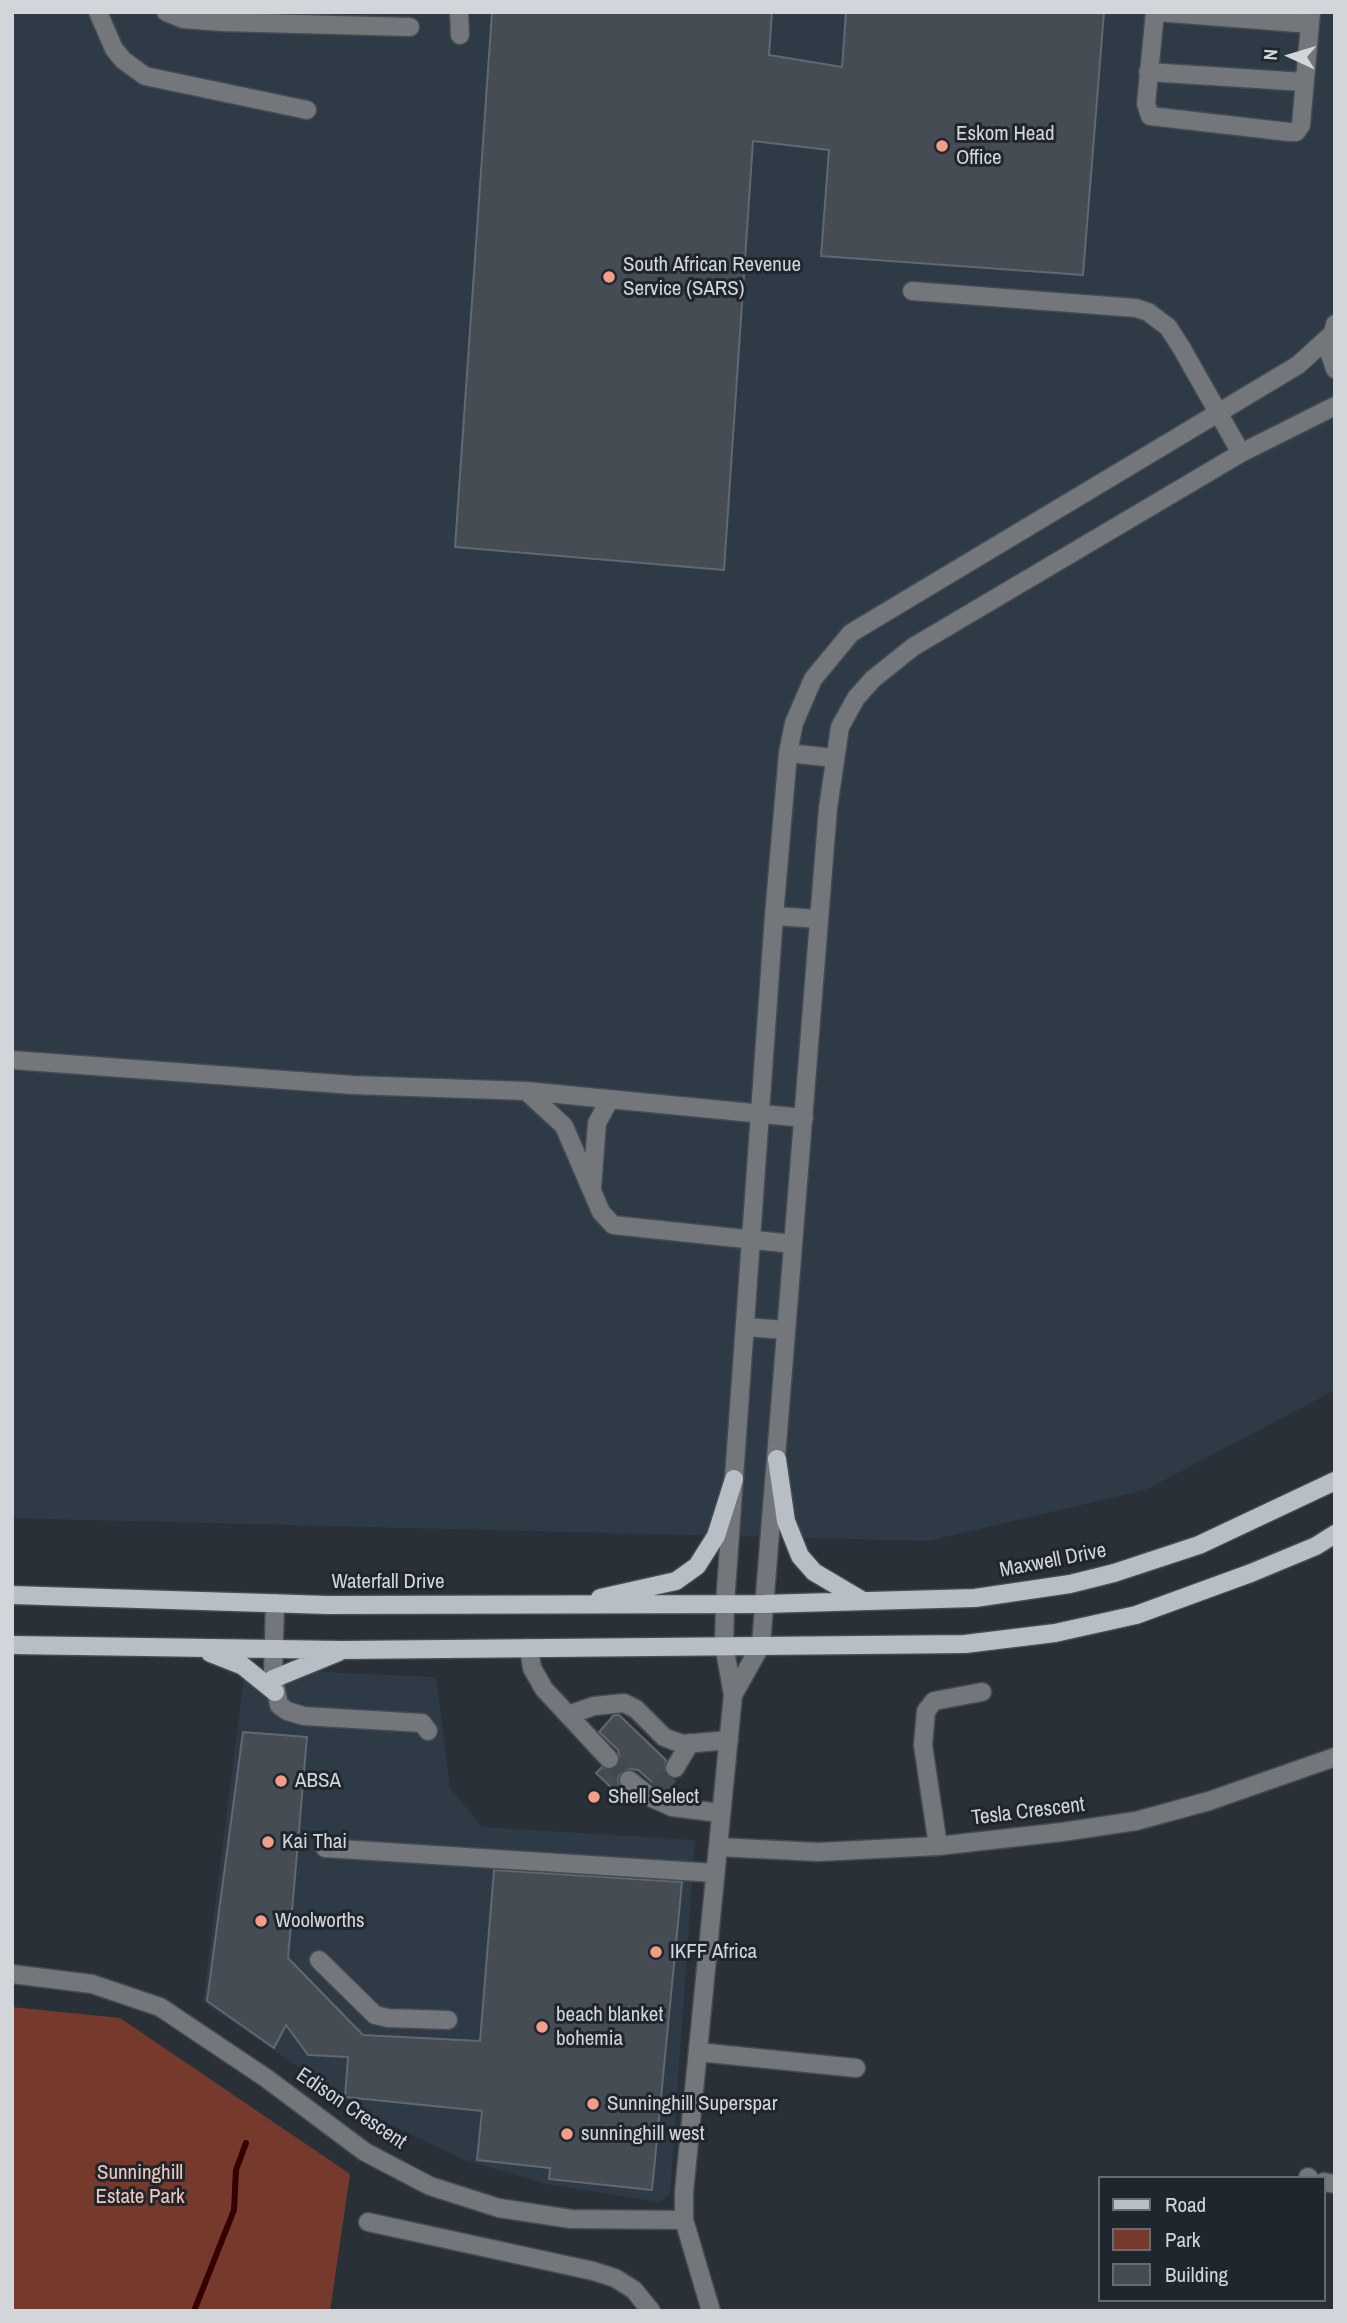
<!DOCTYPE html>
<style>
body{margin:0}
#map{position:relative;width:1347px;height:2323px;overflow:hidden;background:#2a3038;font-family:"Archivo Narrow",sans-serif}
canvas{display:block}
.frame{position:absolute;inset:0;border:14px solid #d2d6db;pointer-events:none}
.legend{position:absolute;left:1098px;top:2176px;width:228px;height:126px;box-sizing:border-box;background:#20262e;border:2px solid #676c73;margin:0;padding:9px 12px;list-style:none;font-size:21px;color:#d2d6db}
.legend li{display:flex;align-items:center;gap:14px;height:35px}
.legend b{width:35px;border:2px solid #676c73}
.north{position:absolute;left:1256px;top:21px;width:70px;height:70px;-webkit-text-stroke:5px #20262e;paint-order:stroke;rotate:274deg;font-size:19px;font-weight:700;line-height:28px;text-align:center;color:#d2d6db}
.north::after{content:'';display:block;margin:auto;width:24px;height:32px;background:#d2d6db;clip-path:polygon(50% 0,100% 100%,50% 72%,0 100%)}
</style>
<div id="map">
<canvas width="1347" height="2323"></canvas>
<div class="frame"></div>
<ul class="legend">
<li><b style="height:9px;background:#b7bec6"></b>Road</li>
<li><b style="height:19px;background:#763a2c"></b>Park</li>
<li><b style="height:19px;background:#454c54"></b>Building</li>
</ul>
<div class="north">N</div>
</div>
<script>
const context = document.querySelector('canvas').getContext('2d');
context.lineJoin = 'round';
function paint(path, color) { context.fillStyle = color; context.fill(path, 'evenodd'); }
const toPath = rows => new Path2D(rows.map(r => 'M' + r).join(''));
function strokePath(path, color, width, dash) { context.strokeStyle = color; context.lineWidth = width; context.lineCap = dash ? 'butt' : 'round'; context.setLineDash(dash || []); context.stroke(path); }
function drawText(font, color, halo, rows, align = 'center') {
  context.font = font + ' "Archivo Narrow",sans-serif'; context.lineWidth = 6; context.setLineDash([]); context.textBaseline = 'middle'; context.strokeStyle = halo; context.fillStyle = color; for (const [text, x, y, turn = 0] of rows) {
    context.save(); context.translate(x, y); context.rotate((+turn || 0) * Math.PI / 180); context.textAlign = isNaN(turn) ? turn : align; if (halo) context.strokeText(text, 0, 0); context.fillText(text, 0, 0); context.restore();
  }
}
paint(toPath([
 [12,12,1335,12,1335,1390,1145,1490,928,1541,12,1518],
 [250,1669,436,1677,450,1788,482,1827,695,1840,670,2194,660,2202,546,2184,465,2160,366,2113,203,2002,244,1678]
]), '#2f3a47');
paint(toPath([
 [12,2007,120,2018,350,2174,330,2311,12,2311]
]), '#763a2c');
strokePath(toPath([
 [194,2311,234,2210,236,2170,246,2143]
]), '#340000', 6);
const building = toPath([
 [492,12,772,12,769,55,842,67,846,12,1104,12,1083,275,821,256,829,150,753,141,724,570,455,547,492,12],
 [614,1715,619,1715,666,1760,665,1773,673,1779,661,1790,638,1770,630,1769,620,1774,618,1779,621,1788,617,1793,596,1773,602,1767,612,1770,620,1763,618,1750,599,1732,614,1715],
 [243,1732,307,1737,288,1958,363,2035,480,2041,494,1870,682,1882,652,2190,549,2179,550,2168,477,2160,482,2111,345,2097,348,2057,308,2055,286,2025,274,2048,207,2001,243,1732]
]);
paint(building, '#454c54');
strokePath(building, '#616870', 2);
strokePath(toPath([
 [609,1759,629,1780],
 [658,1789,675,1768]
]), '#434950', 18, [18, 9]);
const minor = toPath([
 [98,12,114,49,123,60,145,76,307,110],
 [166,12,183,19,222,22,410,27],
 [459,12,460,35],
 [1155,12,1146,104,1150,116,1289,132,1296,132,1301,125,1311,12],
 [1157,12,1310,24],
 [1148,72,1304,82],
 [912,291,1136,308,1148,312,1168,327,1181,347,1241,453],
 [1335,324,1329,351,1335,369],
 [788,753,834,758],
 [774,916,819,919],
 [12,1060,353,1085,526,1091,804,1118],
 [526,1091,564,1126,601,1212,613,1225,793,1244],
 [592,1187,597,1123,610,1099],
 [746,1327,785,1330],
 [275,1603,273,1675,279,1705,287,1711,304,1716,422,1723,428,1731],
 [529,1648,532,1668,544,1689,609,1759],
 [733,1695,761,1645,828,808,840,727,856,698,873,679,913,647,1241,453,1335,406],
 [568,1715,594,1706,624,1703,636,1709,664,1737,674,1741,684,1744,729,1740],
 [675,1768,690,1743],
 [629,1780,652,1798,672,1807,720,1813],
 [938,1846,923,1745,926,1711,934,1701,982,1692],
 [718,1847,818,1852,938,1846,1062,1832,1136,1821,1209,1801,1335,1757],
 [325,1848,715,1873],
 [319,1960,375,2015,388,2018,448,2020],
 [12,1974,92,1984,160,2007,266,2078,365,2152,430,2186,499,2208,571,2219,684,2220],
 [698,2052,856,2068],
 [1308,2177,1309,2178],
 [1324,2182,1335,2184],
 [368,2222,593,2271,615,2278,634,2290,651,2311],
 [711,2311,684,2220,684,2192,733,1695,724,1645,725,1604,774,916,788,753,794,723,813,679,851,633,1298,365,1330,336]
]);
const major = toPath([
 [777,1459,786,1521,800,1556,814,1572,863,1601],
 [12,1595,328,1605,763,1604,975,1598,1070,1584,1114,1573,1199,1545,1335,1481],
 [600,1598,676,1581,697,1566,716,1536,734,1479],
 [12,1645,342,1650,965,1644,1055,1633,1136,1615,1251,1573,1316,1546,1335,1534],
 [210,1653,243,1666,275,1692],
 [273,1679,339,1652]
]);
strokePath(minor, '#454b52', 21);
strokePath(major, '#454b52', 21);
strokePath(minor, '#73777b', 18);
strokePath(major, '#b7bec6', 18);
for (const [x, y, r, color] of [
 [942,146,7,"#f49e88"],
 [609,277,7,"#f49e88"],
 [281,1781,7,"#f49e88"],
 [594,1797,7,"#f49e88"],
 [268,1842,7,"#f49e88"],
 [261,1921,7,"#f49e88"],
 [656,1952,7,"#f49e88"],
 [542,2027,7,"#f49e88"],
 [593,2104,7,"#f49e88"],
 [567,2134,7,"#f49e88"]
]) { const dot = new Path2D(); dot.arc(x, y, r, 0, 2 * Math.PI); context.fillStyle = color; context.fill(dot); strokePath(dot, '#20262e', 2.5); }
drawText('21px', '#d2d6db', '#20262e', [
 ["Eskom Head",956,134],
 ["Office",956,158],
 ["South African Revenue",623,265],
 ["Service (SARS)",623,289],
 ["ABSA",295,1781],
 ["Shell Select",608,1797],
 ["Kai Thai",282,1842],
 ["Woolworths",275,1921],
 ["IKFF Africa",670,1952],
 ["beach blanket",556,2015],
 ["bohemia",556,2039],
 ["Sunninghill Superspar",607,2104],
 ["sunninghill west",581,2134]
], 'left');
drawText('21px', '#d2d6db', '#20262e', [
 ["Maxwell Drive",1053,1561,-11],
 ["Waterfall Drive",388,1582],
 ["Tesla Crescent",1028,1812,-7],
 ["Edison Crescent",351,2109,34]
]);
drawText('21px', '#f4c7bb', '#20262e', [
 ["Sunninghill",140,2173],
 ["Estate Park",140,2197]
]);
</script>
